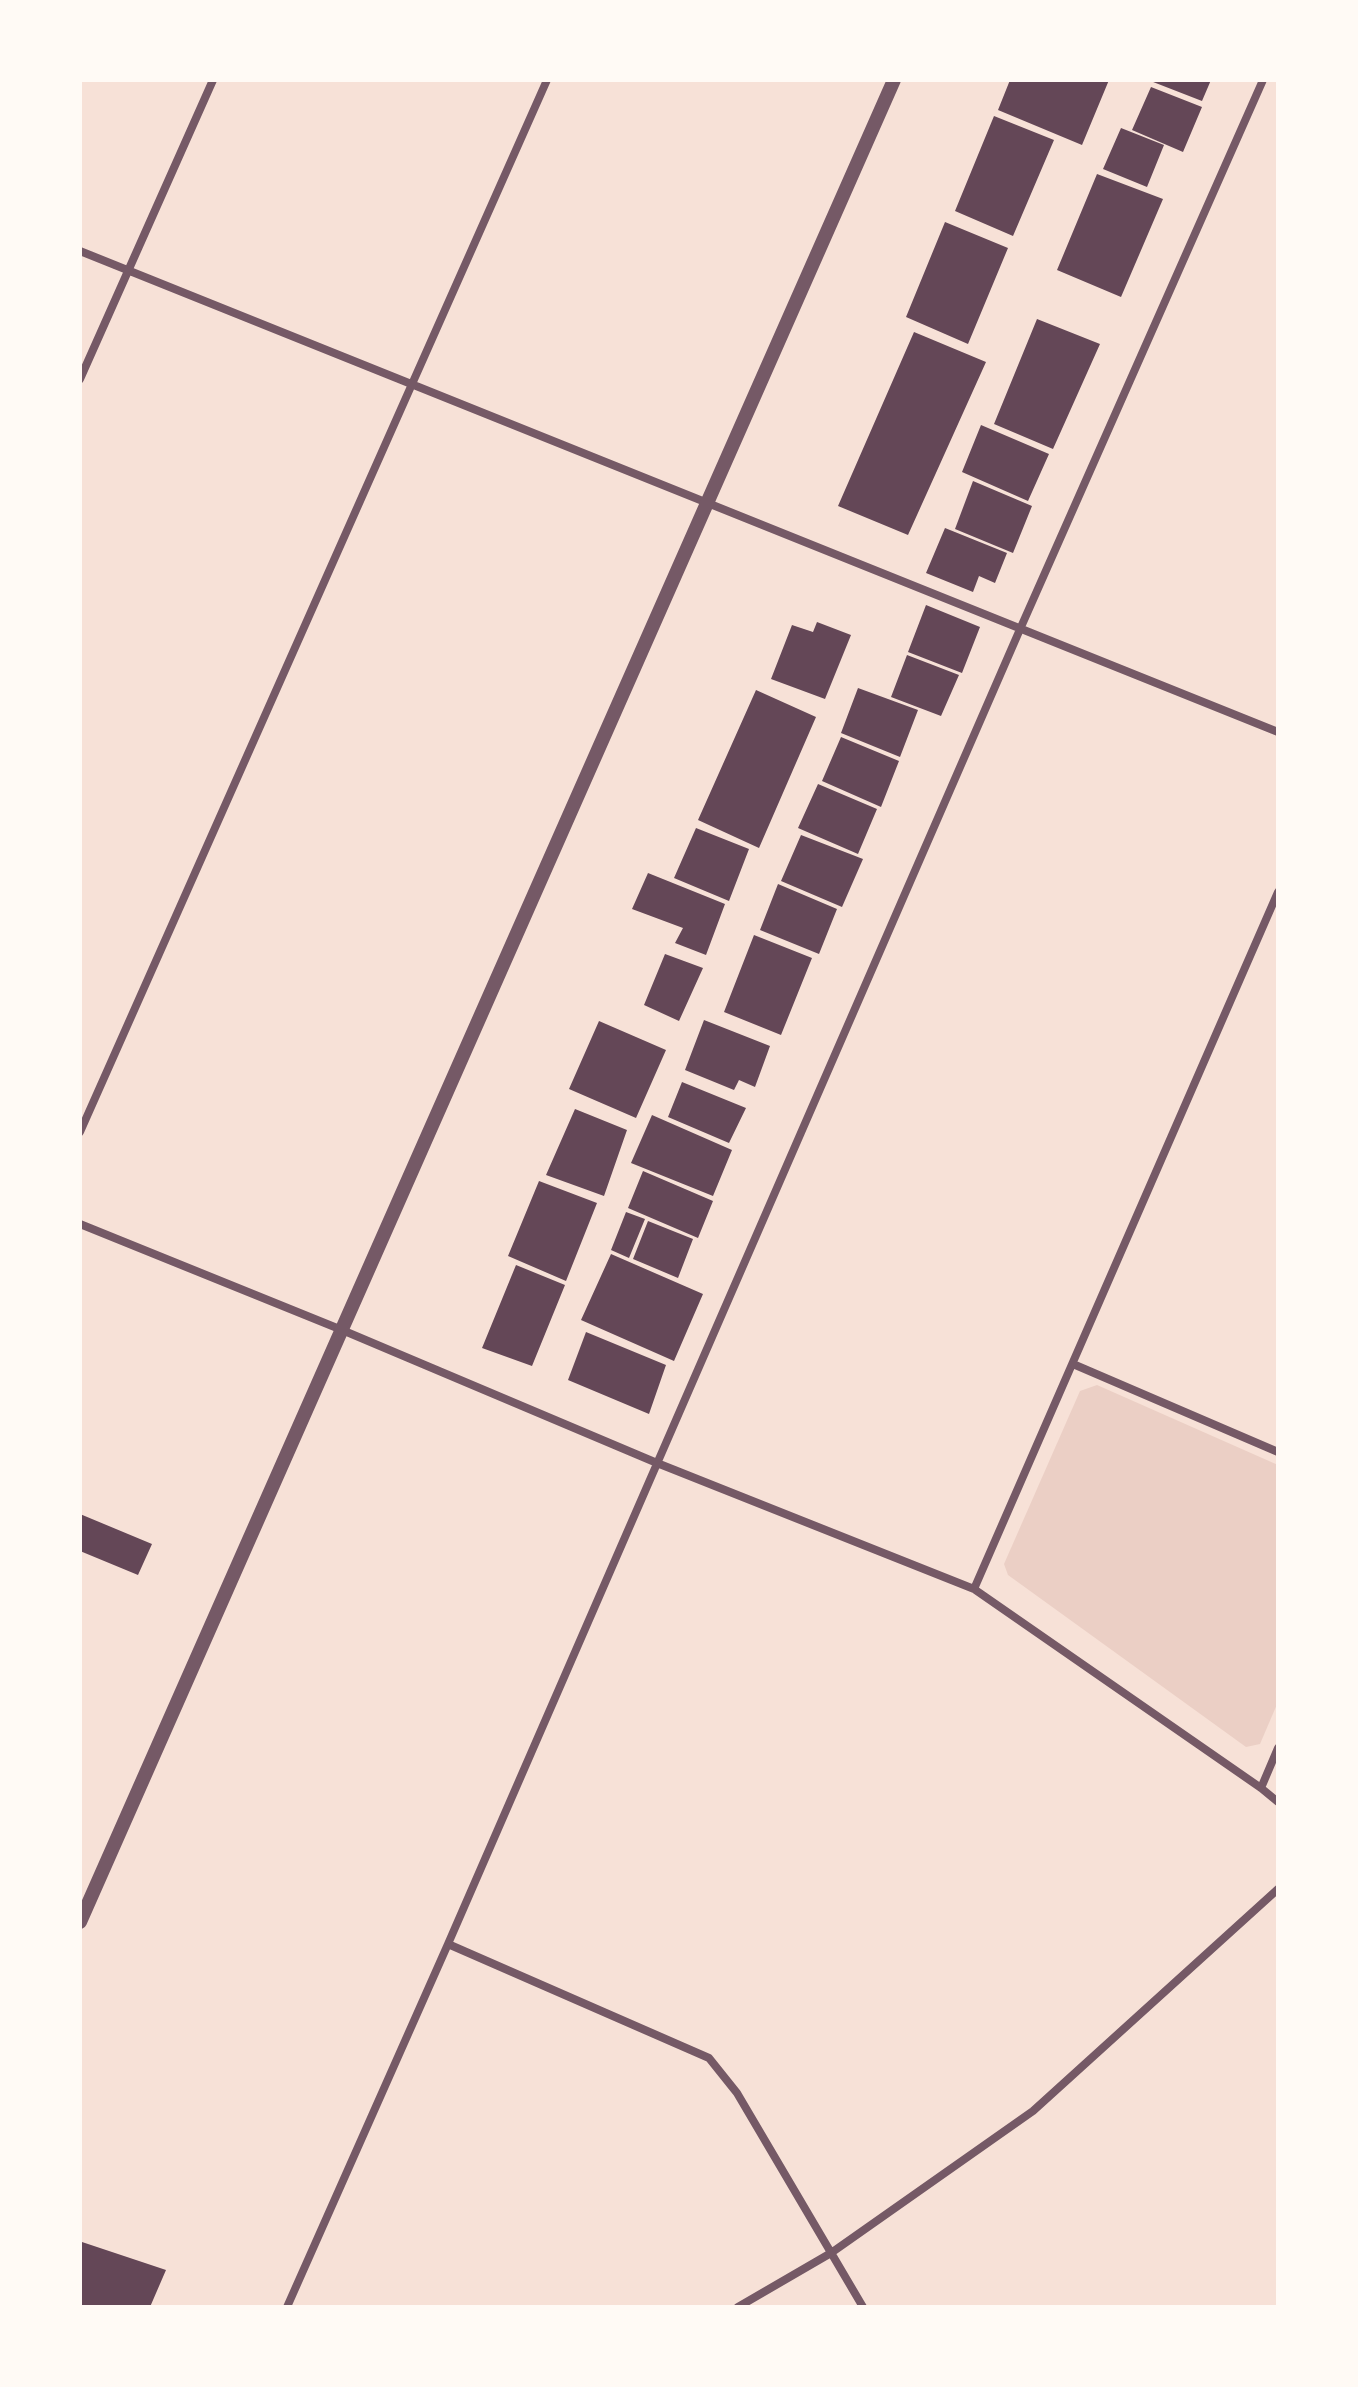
<!DOCTYPE html>
<style>
body{margin:0}
#map{position:relative;width:1358px;height:2387px;overflow:hidden;background:#f7e1d7;font-family:Poppins,sans-serif}
canvas{display:block}
.frame{position:absolute;inset:0;border:82px solid #fffaf5;pointer-events:none}
</style>
<div id="map">
<canvas width="1358" height="2387"></canvas>
<div class="frame"></div>
</div>
<script>
const context = document.querySelector('canvas').getContext('2d');
context.lineJoin = 'round';
function paint(path, color) { context.fillStyle = color; context.fill(path, 'evenodd'); }
const toPath = rows => new Path2D(rows.map(r => 'M' + r).join(''));
function strokePath(path, color, width, dash) { context.strokeStyle = color; context.lineWidth = width; context.lineCap = dash ? 'butt' : 'round'; context.setLineDash(dash || []); context.stroke(path); }
paint(toPath([
 [1097,1385,1278,1465,1278,1702,1260,1744,1246,1747,1008,1575,1004,1564,1080,1391]
]), '#ebcfc5');
paint(toPath([
 [1010,80,1109,80,1082,145,998,110],
 [1148,80,1211,80,1202,101],
 [1151,87,1202,107,1183,152,1132,130],
 [994,116,1054,140,1013,236,955,211],
 [1121,128,1164,145,1147,187,1103,169],
 [1097,174,1163,199,1121,297,1057,270],
 [945,222,1008,248,968,344,906,317],
 [1037,319,1100,344,1053,449,994,424],
 [914,332,986,362,908,535,838,506],
 [981,425,1049,454,1028,501,962,472],
 [973,481,1032,506,1013,553,955,529],
 [945,528,1007,553,995,583,979,576,973,592,926,573],
 [926,605,980,627,962,673,908,652],
 [817,622,851,635,825,699,771,679,792,625,813,632],
 [907,655,959,675,941,716,891,697],
 [858,688,918,710,900,757,841,733],
 [756,690,816,717,759,848,698,820],
 [841,737,899,761,881,807,822,781],
 [818,784,877,809,858,854,798,828],
 [696,828,749,849,729,901,674,878],
 [801,835,863,859,842,907,781,881],
 [648,873,725,904,706,955,675,943,683,928,632,909],
 [778,884,837,909,819,954,760,930],
 [754,935,812,958,781,1035,724,1012],
 [665,954,703,968,679,1021,644,1005],
 [704,1020,770,1046,755,1087,739,1080,734,1090,685,1070],
 [599,1021,666,1050,636,1118,569,1089],
 [682,1082,746,1108,729,1143,668,1117],
 [575,1109,627,1130,604,1196,546,1175],
 [652,1115,732,1150,713,1196,631,1163],
 [643,1171,713,1201,698,1238,628,1208],
 [539,1181,597,1203,566,1281,508,1256],
 [626,1212,645,1219,629,1258,611,1250],
 [648,1221,693,1239,678,1278,633,1259],
 [611,1254,703,1294,674,1361,581,1320],
 [516,1265,565,1285,532,1366,482,1348],
 [586,1332,666,1365,649,1414,568,1380],
 [80,1514,152,1544,138,1575,80,1551],
 [82,2242,166,2270,150,2307,80,2307,80,2247]
]), '#644757');
strokePath(toPath([
 [80,251,1278,732],
 [80,379,213,80],
 [80,1132,547,80],
 [80,1224,342,1330,657,1463,974,1589,1261,1788,1278,1802],
 [1073,1364,1278,1452],
 [974,1589,1278,892],
 [1261,1788,1278,1748],
 [448,1944,709,2058,737,2093,863,2307],
 [287,2307,448,1944,1021,627,1263,80],
 [738,2307,831,2253,1033,2111,1278,1889]
]), '#755966', 8);
strokePath(toPath([
 [80,1922,894,80]
]), '#755966', 14);
</script>
